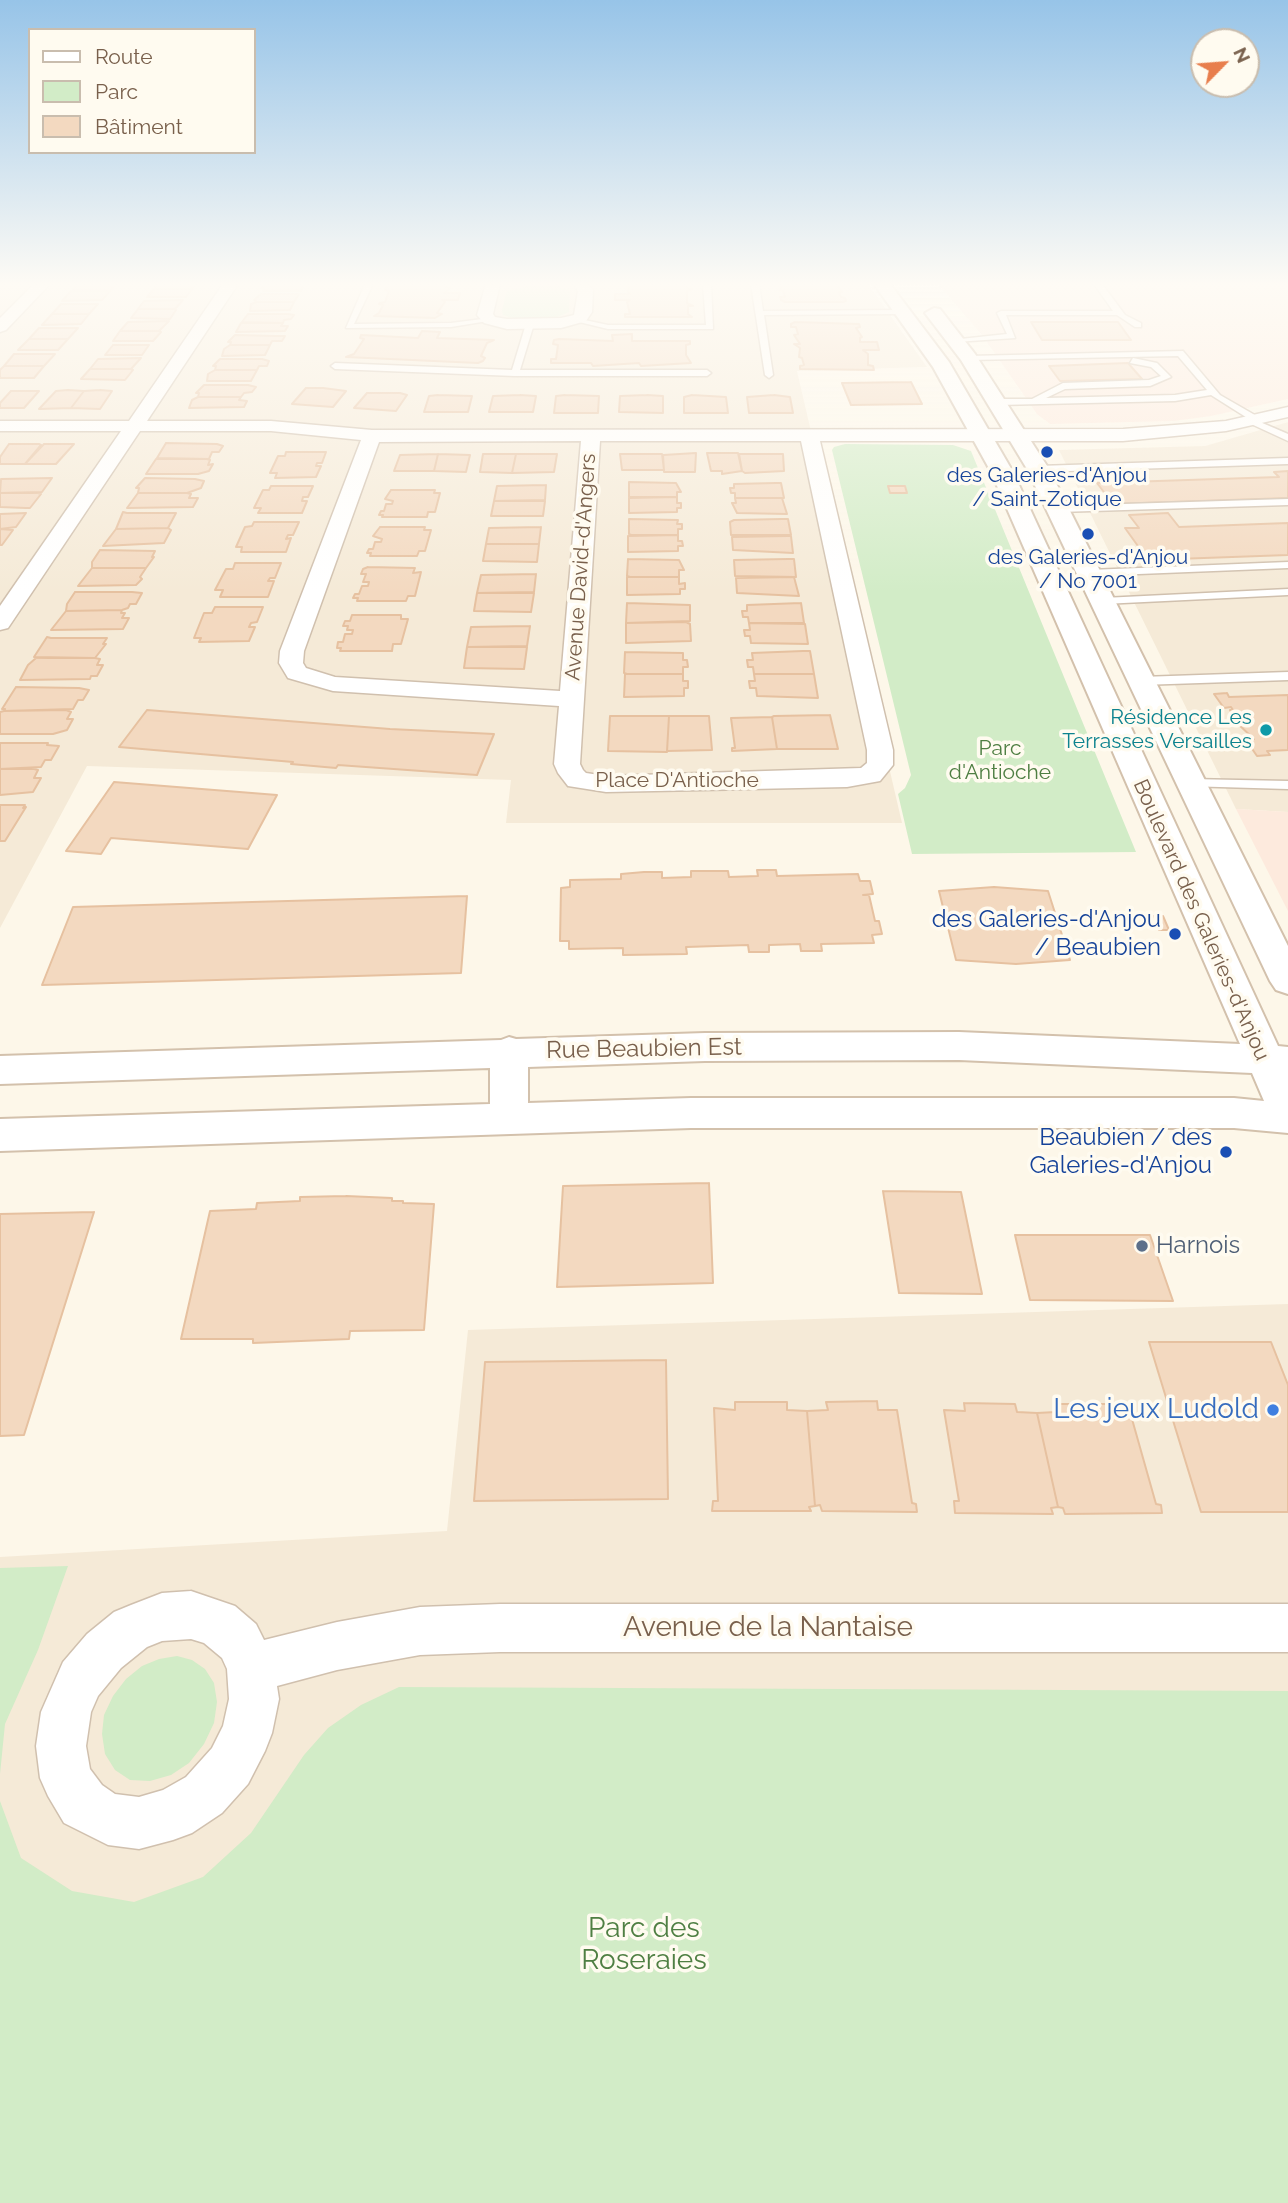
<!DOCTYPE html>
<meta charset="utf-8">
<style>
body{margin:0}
#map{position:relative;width:1288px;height:2203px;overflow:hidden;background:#fdf7e9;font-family:Raleway,sans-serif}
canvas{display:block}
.legend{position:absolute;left:28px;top:28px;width:228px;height:126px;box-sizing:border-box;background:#fffbf0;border:2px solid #c9bdae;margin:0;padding:9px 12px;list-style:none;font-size:21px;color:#79604c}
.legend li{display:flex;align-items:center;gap:14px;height:35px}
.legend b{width:35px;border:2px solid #c9bdae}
.north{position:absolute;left:1190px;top:28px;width:70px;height:70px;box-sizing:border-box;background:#fffbf0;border:2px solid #c9bdae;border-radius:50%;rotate:65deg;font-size:19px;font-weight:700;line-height:28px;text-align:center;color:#79604c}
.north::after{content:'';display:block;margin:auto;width:24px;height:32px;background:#e87e4d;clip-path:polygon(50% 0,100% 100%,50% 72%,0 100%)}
</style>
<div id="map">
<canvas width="1288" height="2203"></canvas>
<ul class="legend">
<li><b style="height:9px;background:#fff"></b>Route</li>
<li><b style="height:19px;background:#d2ecc7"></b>Parc</li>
<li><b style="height:19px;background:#f3d9c0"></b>Bâtiment</li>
</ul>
<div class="north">N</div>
</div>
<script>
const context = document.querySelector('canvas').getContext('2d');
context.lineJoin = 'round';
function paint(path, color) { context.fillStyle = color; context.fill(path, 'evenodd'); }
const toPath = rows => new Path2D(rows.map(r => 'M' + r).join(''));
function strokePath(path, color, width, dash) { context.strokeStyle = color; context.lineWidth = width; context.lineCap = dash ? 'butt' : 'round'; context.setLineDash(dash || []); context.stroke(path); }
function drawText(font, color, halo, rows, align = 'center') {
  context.font = font + ' Raleway,sans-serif'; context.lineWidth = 7; context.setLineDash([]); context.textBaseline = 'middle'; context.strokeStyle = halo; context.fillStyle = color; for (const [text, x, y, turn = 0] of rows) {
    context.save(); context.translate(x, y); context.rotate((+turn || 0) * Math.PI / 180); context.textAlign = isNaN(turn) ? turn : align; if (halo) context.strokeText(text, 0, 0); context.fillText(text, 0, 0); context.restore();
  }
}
paint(toPath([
 [0,284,868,284,927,367,797,371,902,823,506,823,511,780,87,766,0,928],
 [1288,422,1288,812,1236,809,1059,450,1205,446],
 [1288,1304,1288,2203,0,2203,0,1557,447,1531,468,1330]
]), '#f5ead7');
paint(toPath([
 [938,284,1288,284,1288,399,1211,416,1174,421,1050,424,1037,414,982,335],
 [1236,809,1288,812,1288,911]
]), '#fdeadd');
paint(toPath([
 [528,286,557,286,570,290,569,312,552,319,516,319,503,315,502,310,507,291],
 [845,444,953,445,971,451,1136,852,912,854,898,794,905,788,911,775,832,450,834,447],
 [68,1566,38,1650,5,1724,0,1774,0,1568],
 [177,1656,192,1660,205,1669,214,1683,217,1702,214,1723,204,1744,189,1763,171,1775,150,1781,130,1780,115,1770,105,1754,102,1734,104,1715,113,1696,126,1679,142,1666,159,1659],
 [399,1687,1288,1691,1288,2203,0,2203,0,1801,21,1858,72,1891,134,1902,203,1877,251,1833,304,1755,328,1728,361,1705]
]), '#d2ecc7');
const building = toPath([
 [78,284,115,284,110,291,73,290,78,284],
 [157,284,195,284,192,289,154,289,157,284],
 [304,284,301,291,263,291,264,288,262,288,267,284,304,284],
 [392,284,447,284,446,287,450,288,444,293,460,293,458,300,442,300,445,302,437,313,442,314,435,318,374,316,379,313,383,305,379,304,380,303,385,302,389,291,385,290,386,288,392,284],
 [629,284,687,284,687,288,692,289,687,291,687,303,693,306,688,306,688,314,692,317,625,317,625,314,630,314,627,302,630,300,615,300,615,294,630,294,628,292,629,284],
 [782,284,851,284,851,285,837,285,842,292,839,292,841,297,845,298,846,301,843,302,785,302,781,300,780,297,785,297,783,291,780,290,782,284],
 [154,289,192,289,186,297,147,297,154,289],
 [71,291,110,291,102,300,62,301,71,291],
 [261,294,299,294,294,302,257,302,254,300,261,294],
 [183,300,175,309,138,309,144,301,183,300],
 [257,302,294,302,290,310,250,311,251,304,257,302],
 [61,304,98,304,89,314,52,314,61,304],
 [138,309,175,309,176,310,170,319,131,318,138,309],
 [52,314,89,314,81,324,42,325,52,314],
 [248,314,288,314,294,315,291,319,284,320,283,323,242,322,248,314],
 [169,321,159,331,120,331,128,322,169,321],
 [795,322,859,324,860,327,856,328,862,337,860,338,860,342,877,342,879,350,863,350,868,354,868,365,873,366,874,370,800,369,800,366,804,365,802,358,799,357,800,348,794,344,800,344,794,335,798,334,796,327,791,327,791,324,795,322],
 [1031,322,1118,322,1131,340,1042,340,1031,322],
 [241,323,283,323,281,326,288,326,285,331,236,332,241,323],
 [39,328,78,328,68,339,29,339,39,328],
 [120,331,159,331,161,332,153,341,113,341,120,331],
 [422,331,440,332,437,338,494,340,487,343,481,356,485,358,483,361,478,363,346,357,354,354,364,339,360,338,361,335,418,338,422,331],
 [632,334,632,341,690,341,690,344,686,345,686,355,691,363,641,366,639,363,593,366,591,363,551,363,551,359,556,359,558,345,553,344,554,340,559,339,613,341,612,335,632,334],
 [235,335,275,336,285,336,282,341,272,341,270,345,230,345,231,342,228,342,235,335],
 [29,339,68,339,58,350,18,350,29,339],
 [113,345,149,345,142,355,105,355,113,345],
 [230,345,270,345,265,355,222,356,224,349,230,345],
 [14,354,55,354,44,366,4,366,14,354],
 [141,358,131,369,90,369,98,359,141,358],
 [220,359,262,359,269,361,267,366,259,366,257,370,215,370,216,366,213,366,220,359],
 [1128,363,1142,379,1060,381,1049,366,1128,363],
 [4,366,44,366,34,378,0,378,0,370,4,366],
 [90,369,131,369,133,370,125,380,81,379,90,369],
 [215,370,257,370,251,381,207,381,208,374,215,370],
 [911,382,922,404,851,405,842,383,911,382],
 [204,385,248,385,256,387,252,392,244,393,241,397,198,397,199,393,196,393,204,385],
 [306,388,323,388,346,391,333,407,292,404,306,388],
 [100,390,112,391,100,409,71,408,84,391,100,390],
 [11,391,39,391,24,408,0,408,0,403,11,391],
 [56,391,68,390,84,391,71,408,39,409,56,391],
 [367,393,400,393,407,395,396,411,354,408,367,393],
 [438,395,472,396,468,412,424,412,429,396,438,395],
 [520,395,536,396,533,412,489,412,493,396,520,395],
 [565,395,599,396,598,413,554,413,556,396,565,395],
 [647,395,663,396,663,413,619,412,620,396,647,395],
 [692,395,726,397,728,413,684,413,684,397,692,395],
 [774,395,790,397,793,413,749,413,747,397,774,395],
 [198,397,241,397,239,400,247,401,244,407,189,408,192,400,198,397],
 [166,443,217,444,223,446,219,452,212,452,209,459,157,458,166,443],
 [9,444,39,444,41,445,25,464,0,464,0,457,9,444],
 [44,444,74,444,56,464,25,464,44,444],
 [286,452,326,452,322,463,317,463,316,466,321,466,316,477,275,478,277,473,270,473,278,456,285,456,286,452],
 [696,453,695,472,664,472,663,455,696,453],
 [707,453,738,453,742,471,722,474,722,471,711,471,707,453],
 [438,454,470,455,466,472,434,471,438,454],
 [438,454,434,471,394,471,400,455,438,454],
 [483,454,516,454,512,473,480,472,483,454],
 [516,454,557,454,554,472,512,473,516,454],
 [620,454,662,454,664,470,622,470,620,454],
 [739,454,783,454,784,471,745,473,742,471,739,454],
 [156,459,207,459,210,460,208,465,213,464,209,471,198,474,146,474,156,459],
 [1288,471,1288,498,1113,504,1097,483,1279,477,1274,472,1288,471],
 [52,478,42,492,0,493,1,479,52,478],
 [145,478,195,479,204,481,201,488,187,493,138,493,139,488,136,488,145,478],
 [629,482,676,483,681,492,677,492,677,497,629,497,629,482],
 [776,483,781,483,784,498,735,498,735,493,731,493,730,488,734,488,734,484,776,483],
 [546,485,545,500,494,501,497,486,546,485],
 [271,486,313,486,308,497,303,497,302,501,307,501,302,513,258,513,261,508,254,508,263,490,269,490,271,486],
 [888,486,905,486,907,493,890,493,888,486],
 [391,490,435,490,434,493,440,493,435,512,428,512,427,517,382,517,383,515,379,515,381,511,384,511,386,504,392,504,393,501,385,499,391,490],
 [0,493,38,493,41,494,30,508,26,508,0,507,0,493],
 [138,493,187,493,191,494,189,498,198,498,193,507,127,508,138,493],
 [677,497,677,503,681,503,681,508,677,508,677,512,629,513,629,498,677,497],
 [735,498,782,498,787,514,737,513,732,503,736,503,735,498],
 [494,501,545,501,543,516,491,516,494,501],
 [123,512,127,513,176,513,168,528,116,529,123,512],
 [26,513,16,527,0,529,0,514,26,513],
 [1168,513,1179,527,1288,523,1288,555,1148,560,1125,528,1139,528,1129,515,1168,513],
 [629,519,678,520,677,524,682,524,682,529,678,529,678,535,631,535,629,534,629,519],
 [782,519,788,519,791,535,731,535,730,522,734,520,782,519],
 [254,522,299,522,293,535,288,535,286,539,291,538,286,552,241,552,242,547,236,547,245,527,252,526,254,522],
 [380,527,425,527,424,530,431,530,425,551,419,551,417,556,370,556,371,553,367,553,369,549,373,549,375,542,381,542,382,539,373,536,380,527],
 [541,527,539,544,486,544,489,528,541,527],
 [168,528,171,530,164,543,103,546,116,529,168,528],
 [0,529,13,530,2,545,0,545,0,529],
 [678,535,678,541,682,541,683,546,678,546,678,551,628,552,628,536,678,535],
 [788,536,791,536,793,553,733,550,732,537,788,536],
 [486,544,539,544,537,562,483,561,486,544],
 [100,550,155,551,152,557,154,557,146,568,92,568,92,562,100,550],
 [628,559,679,560,684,570,679,570,679,577,630,577,627,576,628,559],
 [788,559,794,559,796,577,735,576,734,560,788,559],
 [235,563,281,563,275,578,270,578,268,581,274,581,268,597,220,597,223,590,215,590,226,569,233,569,235,563],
 [368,567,415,568,413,573,421,572,415,596,408,596,406,601,357,601,358,598,353,598,355,594,359,594,362,586,368,586,369,582,363,582,366,574,361,574,363,569,368,567],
 [92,568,146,568,140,577,142,579,136,585,78,586,92,568],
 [536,574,534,592,477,593,481,575,536,574],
 [627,577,679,577,679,584,685,583,685,589,680,589,680,594,627,595,627,577],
 [794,577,799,596,737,593,736,578,794,577],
 [75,592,132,592,142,593,136,604,130,604,128,608,122,610,66,611,67,604,75,592],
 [477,593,534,593,531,612,474,611,477,593],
 [627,603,690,605,690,621,626,623,627,603],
 [801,603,804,623,749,623,748,617,743,617,742,611,747,611,747,605,801,603],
 [215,607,263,607,257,622,251,623,249,627,255,627,249,641,199,642,201,638,194,638,204,613,212,613,215,607],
 [122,610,121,613,125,613,122,618,129,618,123,629,51,630,66,611,122,610],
 [352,615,401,615,401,619,408,619,401,644,393,644,392,651,340,651,341,648,337,648,338,642,343,642,345,634,352,634,353,630,347,630,348,626,343,626,345,621,350,621,352,615],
 [686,622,690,624,691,641,626,643,626,623,686,622],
 [749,623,805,624,808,644,751,643,750,636,745,636,744,630,750,630,749,623],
 [530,626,527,646,467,647,471,627,530,626],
 [47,637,51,638,107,638,103,644,106,644,95,658,34,657,47,637],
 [467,647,527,647,524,669,464,668,467,647],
 [803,651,810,651,814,674,754,674,753,667,748,667,747,660,753,660,752,653,803,651],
 [625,652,683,653,683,660,687,660,688,667,683,667,683,674,627,674,624,673,625,652],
 [36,658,95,658,100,659,97,665,103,665,97,676,91,676,90,679,20,680,28,665,36,658],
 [625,674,683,674,683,681,688,681,688,688,684,688,684,696,624,697,625,674],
 [754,674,814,674,818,698,757,696,756,688,750,688,749,681,755,681,754,674],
 [16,687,79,688,89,690,83,700,78,700,73,709,4,711,5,709,2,709,16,687],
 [1227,693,1229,697,1288,695,1288,750,1267,751,1270,755,1257,756,1246,740,1254,739,1238,724,1230,710,1233,710,1231,707,1224,708,1214,694,1227,693],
 [66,710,71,712,67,719,73,719,67,730,53,734,0,734,0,712,4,711,66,710],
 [147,710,390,729,494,734,477,775,338,765,336,768,291,764,293,762,119,747,147,710],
 [830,715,838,749,777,749,772,717,774,716,830,715],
 [610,716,669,716,667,752,608,751,610,716],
 [669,716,709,716,712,750,667,751,669,716],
 [772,717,777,749,732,751,732,748,735,748,731,718,772,717],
 [0,743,48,743,47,745,59,746,51,760,45,760,41,767,0,769,0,743],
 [0,769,34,769,38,770,34,778,41,778,33,792,0,795,0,769],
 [114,782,277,795,248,849,111,838,101,854,66,851,114,782],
 [0,805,25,805,23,808,26,807,5,841,0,841,0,805],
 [757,870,776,870,777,876,858,874,860,881,870,881,873,894,863,895,869,895,875,921,879,921,882,934,872,935,874,943,821,944,822,951,801,951,800,944,769,945,769,952,749,952,748,945,686,947,687,954,623,955,623,948,569,949,569,941,560,941,561,888,570,887,570,880,621,879,621,874,644,872,662,872,662,878,691,877,691,871,728,871,729,877,758,876,757,870],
 [994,887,1048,891,1070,960,1016,964,956,960,939,891,994,887],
 [467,896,461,973,42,985,73,907,467,896],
 [1154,916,1163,916,1169,930,1159,930,1154,916],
 [709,1183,713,1283,557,1287,563,1186,709,1183],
 [883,1191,961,1192,982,1294,899,1293,883,1191],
 [346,1196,392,1198,392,1201,403,1201,403,1203,434,1204,424,1330,350,1331,349,1339,253,1343,253,1339,181,1339,210,1211,256,1209,257,1203,300,1201,300,1197,346,1196],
 [94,1212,24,1435,0,1436,0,1214,94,1212],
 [1015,1235,1150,1235,1173,1301,1030,1300,1015,1235],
 [1149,1342,1271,1342,1288,1385,1288,1512,1201,1512,1149,1342],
 [666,1360,668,1499,474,1501,485,1362,666,1360],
 [877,1401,878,1410,897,1410,912,1503,916,1504,917,1512,822,1511,820,1505,815,1506,807,1411,828,1410,826,1402,877,1401],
 [735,1402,787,1402,787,1410,807,1411,815,1506,809,1507,811,1511,712,1511,713,1501,718,1501,714,1408,735,1410,735,1402],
 [964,1403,1015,1404,1017,1412,1037,1413,1058,1507,1051,1508,1053,1514,955,1513,954,1501,959,1501,944,1410,965,1411,964,1403],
 [1055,1404,1108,1404,1111,1413,1130,1412,1156,1504,1161,1505,1162,1513,1065,1514,1063,1508,1058,1507,1037,1413,1056,1412,1055,1404]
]);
paint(building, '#f3d9c0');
strokePath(building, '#e6c1a0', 2);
const lane = toPath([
 [365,284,373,284,354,324,451,323,490,318,494,320,451,327,346,328,365,284],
 [703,284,711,284,713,329,608,329,571,320,575,318,608,325,706,325,703,284],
 [751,284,759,284,763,311,902,310,906,312,902,314,764,315,773,375,769,378,765,375,751,284],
 [1094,284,1102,284,1125,315,1141,323,1141,327,1135,327,1117,315,1006,315,1015,338,955,342,951,340,1007,334,997,313,1001,311,1113,311,1094,284],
 [530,322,534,324,520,370,707,370,711,373,707,376,515,376,335,369,331,366,335,363,512,370,526,324,530,322],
 [1183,351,1220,395,1260,418,1260,422,1288,434,1288,441,1249,423,1249,419,1211,395,1175,401,998,405,994,402,998,399,1032,399,1063,383,1149,380,1161,376,1151,367,1130,363,1133,358,1157,363,1171,377,1150,386,1065,389,1046,398,1175,395,1207,390,1178,356,969,360,965,358,969,356,1183,351],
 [1288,458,1288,464,1038,472,1033,469,1038,466,1288,458],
 [1288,499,1288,505,1059,512,1054,509,1059,506,1288,499],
 [1288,562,1288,568,1089,576,1084,573,1089,570,1288,562],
 [1288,589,1288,595,1103,604,1097,601,1103,598,1288,589],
 [1288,672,1288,680,1141,685,1135,681,1141,677,1288,672],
 [1190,779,1288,781,1288,789,1185,786,1183,783,1190,779]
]);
const street = toPath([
 [34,284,50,284,6,330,0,332,0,318,34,284],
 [223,284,238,284,147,421,271,421,372,430,1123,429,1226,421,1288,407,1288,417,1226,431,1123,441,820,441,893,750,893,765,880,781,847,787,606,792,568,786,558,773,554,764,559,706,333,691,288,678,279,663,280,651,361,440,271,431,140,431,8,628,0,630,0,606,121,431,0,431,0,421,129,421,223,284],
 [581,441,560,691,335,677,306,668,303,663,304,651,379,442,581,441],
 [600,441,801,441,867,750,867,763,861,768,606,776,586,773,583,770,580,764,600,441],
 [486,284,500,284,493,314,495,317,507,319,561,318,574,315,578,291,573,284,589,284,593,290,592,312,586,321,561,328,507,329,484,323,477,315,486,284],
 [191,1591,235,1606,256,1624,264,1640,337,1622,420,1607,500,1604,1288,1604,1288,1652,500,1652,420,1655,337,1670,277,1686,279,1699,272,1733,265,1751,248,1784,222,1813,192,1833,173,1840,139,1849,108,1845,64,1823,48,1796,40,1778,36,1746,41,1712,63,1662,87,1634,114,1612,131,1605,162,1593,191,1591],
 [191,1639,204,1643,222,1658,227,1669,229,1699,223,1726,212,1748,186,1777,163,1790,139,1797,115,1794,102,1785,90,1769,86,1746,91,1712,98,1696,121,1668,147,1647,162,1641,191,1639]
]);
const secondary = toPath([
 [874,284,890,284,949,362,1013,472,1278,1046,1288,1047,1288,1133,1234,1128,691,1128,0,1151,0,1119,490,1104,490,1068,0,1084,0,1056,501,1040,509,1037,516,1039,705,1033,959,1032,1240,1044,991,472,933,367,874,284],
 [959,1060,1252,1073,1264,1101,1234,1098,691,1098,528,1103,528,1067,705,1061,959,1060],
 [934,308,940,309,975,354,1049,469,1288,946,1288,994,1276,990,1270,981,1027,469,961,360,925,313,934,308]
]);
strokePath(lane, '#d0c0ae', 3);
strokePath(street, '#d0c0ae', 3);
strokePath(secondary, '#d3c1ac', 4);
paint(lane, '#fff');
paint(street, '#fff');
paint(secondary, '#fff');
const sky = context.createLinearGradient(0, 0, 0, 593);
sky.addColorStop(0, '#97c4e8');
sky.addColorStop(0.48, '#fefbf5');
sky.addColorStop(1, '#fefbf500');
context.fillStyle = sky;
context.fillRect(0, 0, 1288, 593);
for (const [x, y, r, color] of [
 [1047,452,7,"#1a4fb4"],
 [1088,534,7,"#1a4fb4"],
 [1266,730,7,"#0f9aa8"],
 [1175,934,7,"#1a4fb4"],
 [1226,1152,7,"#1a4fb4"],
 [1142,1246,7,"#5c6f8a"],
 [1273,1410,7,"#3f7fe0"]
]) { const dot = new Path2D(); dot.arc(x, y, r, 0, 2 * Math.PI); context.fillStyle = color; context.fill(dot); strokePath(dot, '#fffbf0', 2.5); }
drawText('21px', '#164399', '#fffbf0', [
 ["des Galeries-d'Anjou",1047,476],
 ["/ Saint-Zotique",1047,500],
 ["des Galeries-d'Anjou",1088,558],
 ["/ No 7001",1088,582]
]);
drawText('21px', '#79604c', '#fffbf0', [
 ["Avenue David-d'Angers",581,567,-86],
 ["Place D'Antioche",677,781],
 ["Boulevard des Galeries-d'Anjou",1201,920,66]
]);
drawText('21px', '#0d838f', '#fffbf0', [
 ["Résidence Les",1252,718],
 ["Terrasses Versailles",1252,742]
], 'right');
drawText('21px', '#4f7f43', '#fffbf0', [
 ["Parc",1000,749],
 ["d'Antioche",1000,773]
]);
drawText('24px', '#164399', '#fffbf0', [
 ["des Galeries-d'Anjou",1161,920],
 ["/ Beaubien",1161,948],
 ["Beaubien / des",1212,1138],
 ["Galeries-d'Anjou",1212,1166]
], 'right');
drawText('24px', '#79604c', '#fffbf0', [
 ["Rue Beaubien Est",644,1049,-1]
]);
drawText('24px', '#4e5e75', '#fffbf0', [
 ["Harnois",1156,1246]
], 'left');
drawText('28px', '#366cbe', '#fffbf0', [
 ["Les jeux Ludold",1259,1410]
], 'right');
drawText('28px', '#79604c', '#fffbf0', [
 ["Avenue de la Nantaise",768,1628]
]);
drawText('28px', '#4f7f43', '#fffbf0', [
 ["Parc des",644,1929],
 ["Roseraies",644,1961]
]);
</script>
